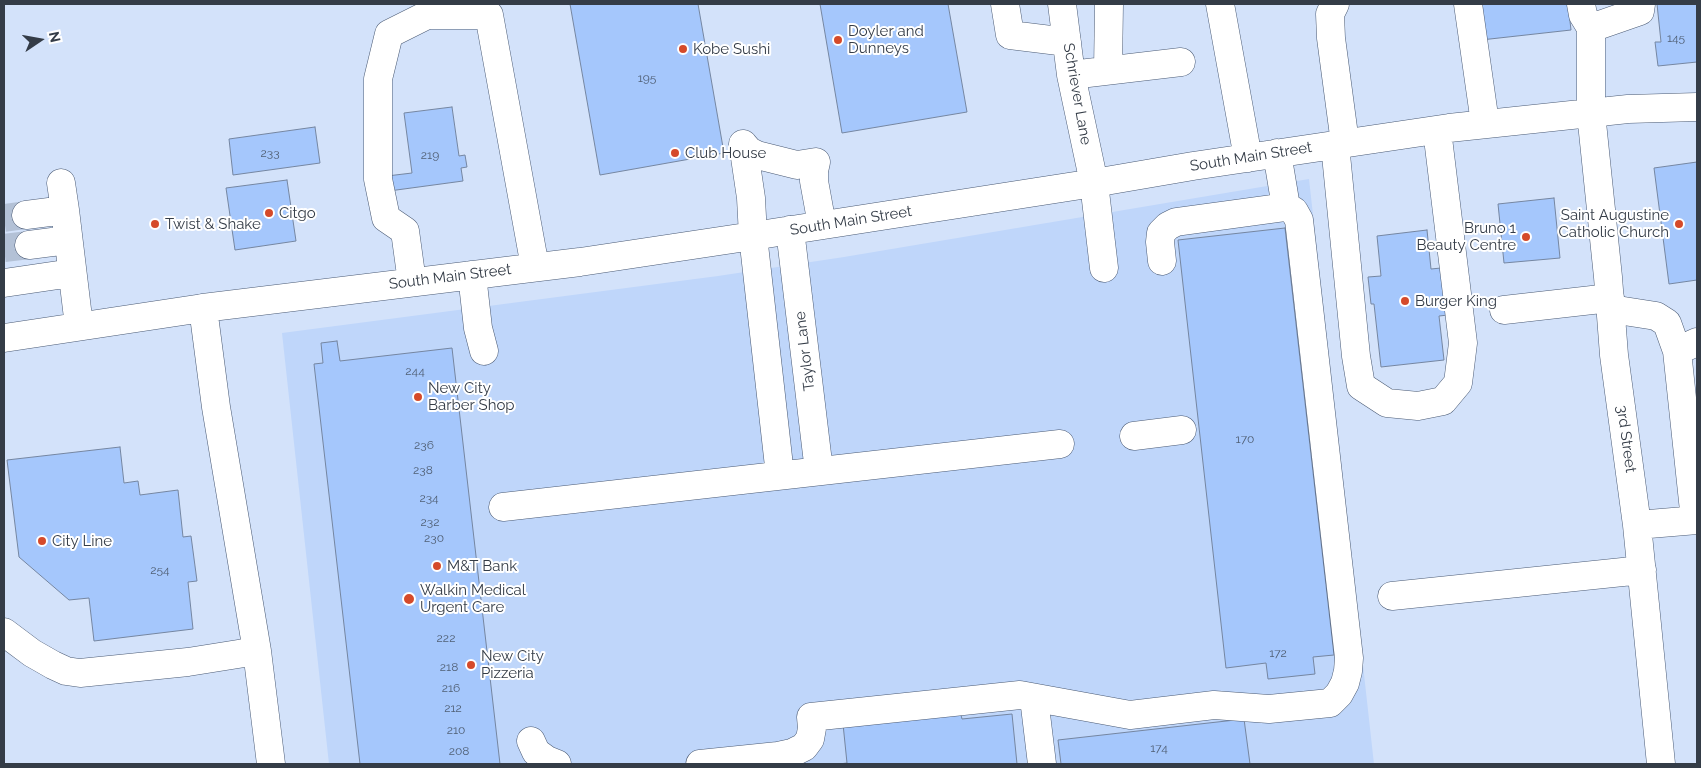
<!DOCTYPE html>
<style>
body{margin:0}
#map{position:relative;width:1701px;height:768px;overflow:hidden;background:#d3e2fa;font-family:Raleway,sans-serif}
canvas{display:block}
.frame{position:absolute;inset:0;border:5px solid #343c47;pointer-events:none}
.north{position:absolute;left:15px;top:15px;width:50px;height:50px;-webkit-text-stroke:4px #fff;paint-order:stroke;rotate:78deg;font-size:14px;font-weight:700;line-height:20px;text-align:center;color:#343c47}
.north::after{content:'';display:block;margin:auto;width:18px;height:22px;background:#343c47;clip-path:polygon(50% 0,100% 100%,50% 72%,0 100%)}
</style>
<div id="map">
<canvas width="1701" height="768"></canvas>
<div class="frame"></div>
<div class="north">N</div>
</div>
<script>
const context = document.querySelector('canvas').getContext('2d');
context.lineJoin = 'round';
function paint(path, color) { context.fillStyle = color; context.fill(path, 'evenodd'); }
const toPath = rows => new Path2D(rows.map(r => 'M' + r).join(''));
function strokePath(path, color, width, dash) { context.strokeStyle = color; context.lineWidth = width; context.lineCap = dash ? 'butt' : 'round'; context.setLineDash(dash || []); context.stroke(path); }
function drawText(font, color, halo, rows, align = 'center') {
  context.font = font + ' Raleway,sans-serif'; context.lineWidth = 4; context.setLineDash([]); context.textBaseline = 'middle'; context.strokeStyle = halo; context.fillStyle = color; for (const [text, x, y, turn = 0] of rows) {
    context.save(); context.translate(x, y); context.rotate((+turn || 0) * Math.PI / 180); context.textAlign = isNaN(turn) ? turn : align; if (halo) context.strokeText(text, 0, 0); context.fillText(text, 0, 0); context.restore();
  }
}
paint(toPath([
 [1309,179,1374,764,329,764,282,333,718,276,844,257]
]), '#bfd6fa');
const building = toPath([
 [570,4,698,4,724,153,600,175,570,4],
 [820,4,948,4,967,112,842,133,820,4],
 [1477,4,1568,4,1571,30,1481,40,1477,4],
 [1657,4,1696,4,1697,5,1697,62,1658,66,1655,42,1661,42,1657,4],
 [452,107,459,156,465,155,467,167,461,168,463,181,389,191,387,176,412,173,404,113,452,107],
 [315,127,320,163,233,175,229,139,315,127],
 [1697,162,1697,280,1669,284,1654,168,1697,162],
 [287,180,296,241,235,250,226,188,287,180],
 [1554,198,1560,258,1504,263,1498,204,1554,198],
 [1285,228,1334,655,1313,657,1315,674,1268,679,1266,663,1226,668,1178,240,1285,228],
 [1427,230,1431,269,1451,267,1457,314,1439,316,1444,360,1381,367,1374,304,1371,304,1368,277,1381,276,1377,236,1427,230],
 [337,341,340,361,452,348,500,764,360,764,314,364,323,363,321,343,337,341],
 [120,447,124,483,138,481,140,495,178,490,183,537,191,536,197,581,188,582,193,629,94,641,89,598,69,600,19,557,7,460,120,447],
 [960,711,962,719,1012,714,1017,764,839,764,847,763,843,724,960,711],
 [1244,719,1250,764,1061,764,1058,740,1244,719]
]);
paint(building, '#a5c7fc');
strokePath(building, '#7586a1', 1);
strokePath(toPath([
 [4,218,26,215],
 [4,248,29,245]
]), '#b3c1d6', 28, [28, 14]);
const minor = toPath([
 [1005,4,1010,35,1067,42],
 [1062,4,1071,75,1094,183,1104,268],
 [1220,4,1248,158],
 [1335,4,1330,14,1331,38,1345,143],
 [1468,4,1485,123],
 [1581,4,1583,15,1591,28],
 [1641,4,1640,11,1591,28,1591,113,1608,277,1614,355,1637,525,1661,764],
 [1108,70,1109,4],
 [1071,75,1181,62],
 [743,144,751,198,753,236,780,475],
 [743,144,749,151,757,155,797,165,816,162,814,171,814,181,822,225],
 [1335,145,1356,356,1361,386,1387,403,1418,406,1443,401,1458,383,1463,343,1437,130],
 [1277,153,1286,207],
 [61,183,65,210],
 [26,215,65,210,79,326],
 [790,230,819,471],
 [29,245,68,240],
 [472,275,478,328,484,351],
 [412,282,405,231,386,218,378,179,378,79,389,34,427,15,489,15,535,267],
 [4,283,72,273],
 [203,308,216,407,257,651,271,764],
 [1611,309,1656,316,1667,323,1677,351],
 [1504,310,1610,298],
 [4,338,203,308,580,262,753,236,1094,183,1193,166,1449,128,1628,109,1697,107],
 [1134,436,1182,430],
 [503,507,1060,444],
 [1695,520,1677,351,1697,342],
 [1637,525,1697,520],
 [1392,596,1642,570],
 [4,632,32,653,53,665,66,671,80,673,188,662,257,651],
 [1034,698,1042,764],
 [531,741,536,752,547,760,557,764],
 [700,764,778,756,792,753,804,747,810,739,812,728,811,717,1020,695,1130,715,1214,705,1269,709,1330,703,1339,694,1345,683,1348,671,1349,658,1299,220,1294,211,1286,207,1176,222,1168,226,1161,233,1160,242,1162,261]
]);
strokePath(minor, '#4b5b75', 29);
strokePath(minor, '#fff', 28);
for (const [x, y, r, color] of [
 [838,40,5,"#d54a2a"],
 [683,49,5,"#d54a2a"],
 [675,153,5,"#d54a2a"],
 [269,213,5,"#d54a2a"],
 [155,224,5,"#d54a2a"],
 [1679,224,5,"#d54a2a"],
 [1526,237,5,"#d54a2a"],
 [1405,301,5,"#d54a2a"],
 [418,397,5,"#d54a2a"],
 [42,541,5,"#d54a2a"],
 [437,566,5,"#d54a2a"],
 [409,599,6,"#d54a2a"],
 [471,665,5,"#d54a2a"]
]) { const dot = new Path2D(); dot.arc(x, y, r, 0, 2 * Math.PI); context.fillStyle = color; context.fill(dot); strokePath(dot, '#fff', 2); }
drawText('12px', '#505f74', null, [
 ["145",1676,38],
 ["195",647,78],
 ["233",270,153],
 ["219",430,155],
 ["244",415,371],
 ["170",1245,439],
 ["236",424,445],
 ["238",423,470],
 ["234",429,498],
 ["232",430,522],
 ["230",434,538],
 ["254",160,570],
 ["222",446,638],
 ["172",1278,653],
 ["218",449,667],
 ["216",451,688],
 ["212",453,708],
 ["210",456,730],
 ["174",1159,748],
 ["208",459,751]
]);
drawText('15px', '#343c47', '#fff', [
 ["Doyler and",848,31],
 ["Dunneys",848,48],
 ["Kobe Sushi",693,49],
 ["Club House",685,153],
 ["Citgo",279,213],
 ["Saint Augustine",1669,215,"right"],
 ["Catholic Church",1669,232,"right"],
 ["Twist & Shake",165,224],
 ["Bruno 1",1516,228,"right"],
 ["Beauty Centre",1516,245,"right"],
 ["Burger King",1415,301],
 ["New City",428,388],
 ["Barber Shop",428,405],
 ["City Line",52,541],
 ["M&T Bank",447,566],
 ["Walkin Medical",420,590],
 ["Urgent Care",420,607],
 ["New City",481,656],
 ["Pizzeria",481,673]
], 'left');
drawText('15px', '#343c47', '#fff', [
 ["Schriever Lane",1077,94,80],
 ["South Main Street",1251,157,-9],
 ["South Main Street",851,221,-9],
 ["South Main Street",450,277,-7],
 ["Taylor Lane",805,351,-97],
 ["3rd Street",1626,439,82]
]);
</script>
